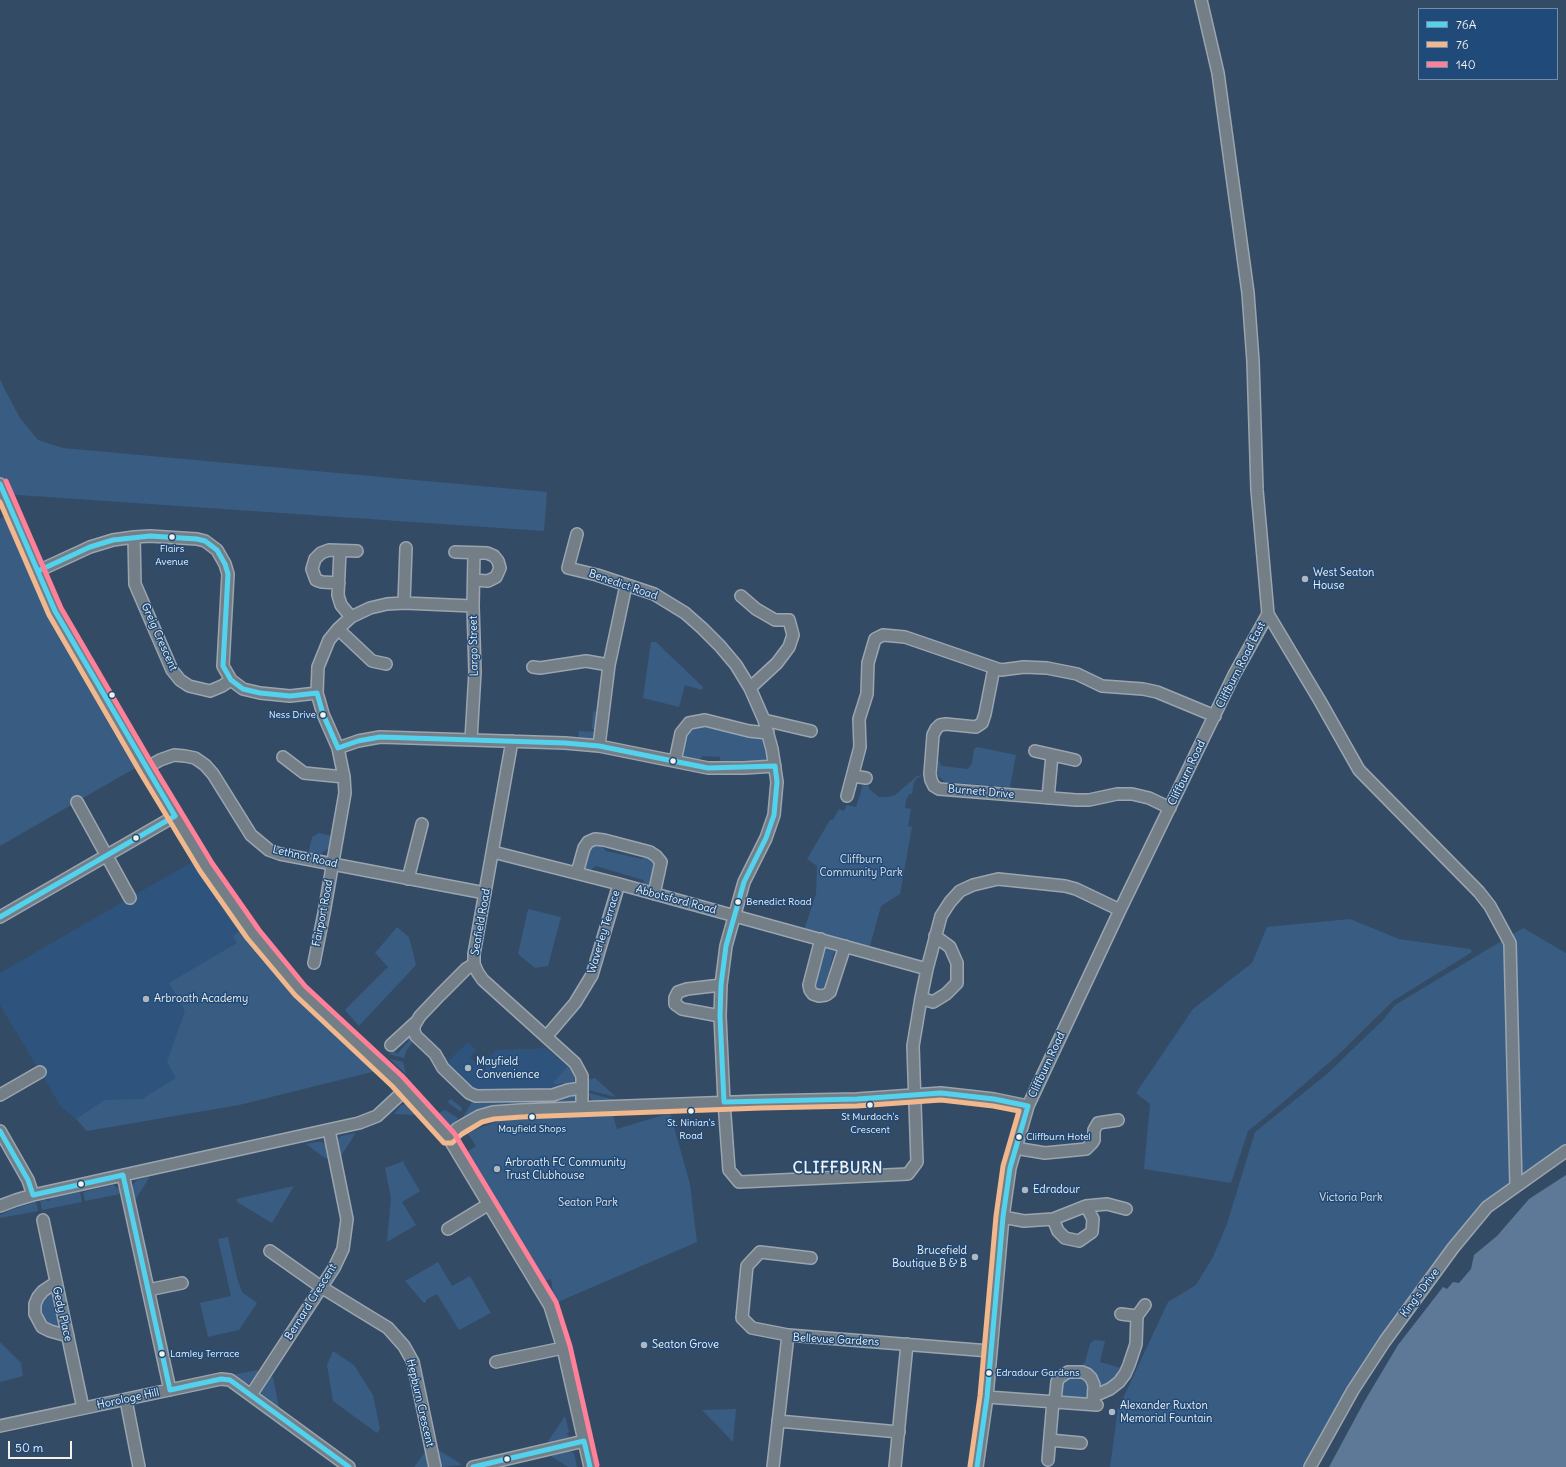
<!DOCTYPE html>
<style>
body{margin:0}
#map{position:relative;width:1566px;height:1467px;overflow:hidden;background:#344b65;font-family:Delius,sans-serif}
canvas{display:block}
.legend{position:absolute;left:1418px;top:8px;width:140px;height:72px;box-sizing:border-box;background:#1f4a7a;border:1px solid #748da6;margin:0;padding:5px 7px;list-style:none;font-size:12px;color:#f4f1e8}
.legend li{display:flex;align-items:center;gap:8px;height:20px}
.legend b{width:20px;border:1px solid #748da6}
.scale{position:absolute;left:8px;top:1441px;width:64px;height:18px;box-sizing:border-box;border:2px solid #f4f1e8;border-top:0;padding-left:5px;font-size:12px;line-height:14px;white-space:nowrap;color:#f4f1e8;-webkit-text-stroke:3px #1f4a7a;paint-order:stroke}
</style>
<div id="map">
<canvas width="1566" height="1467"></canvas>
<ul class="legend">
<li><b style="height:5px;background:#53d2ee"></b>76A</li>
<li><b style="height:5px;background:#f1b78d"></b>76</li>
<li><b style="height:5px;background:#ff8098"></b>140</li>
</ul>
<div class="scale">50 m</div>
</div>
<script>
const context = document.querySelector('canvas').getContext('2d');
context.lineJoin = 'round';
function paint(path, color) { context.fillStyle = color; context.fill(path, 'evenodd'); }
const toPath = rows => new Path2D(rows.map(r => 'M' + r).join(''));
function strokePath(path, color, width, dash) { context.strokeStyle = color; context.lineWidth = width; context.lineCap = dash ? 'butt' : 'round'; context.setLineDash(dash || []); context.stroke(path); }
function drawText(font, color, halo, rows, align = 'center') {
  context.font = font + ' Delius,sans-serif'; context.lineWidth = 3; context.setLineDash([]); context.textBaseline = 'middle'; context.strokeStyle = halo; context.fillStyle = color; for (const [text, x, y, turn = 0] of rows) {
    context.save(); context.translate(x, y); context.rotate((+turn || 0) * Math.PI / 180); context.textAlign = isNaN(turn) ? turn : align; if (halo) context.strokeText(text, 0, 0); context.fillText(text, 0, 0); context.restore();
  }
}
paint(toPath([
 [192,862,245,938,321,1025,87,1131,76,1119,62,1108,0,1005,0,973],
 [468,1042,476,1050,470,1057,482,1070,486,1070,486,1061,496,1050,546,1048,573,1071,576,1095,570,1093,475,1099,464,1098,442,1076,440,1069]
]), '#2e547d');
paint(toPath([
 [0,379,4,388,20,418,38,440,63,448,547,492,544,531,4,494,0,484],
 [12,512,55,611,137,767,0,846,0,519],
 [651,642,656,642,703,687,702,690,685,685,679,707,643,698],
 [593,711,599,713,597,730,592,729],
 [698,723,754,736,763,740,765,742,768,754,766,760,764,762,721,764,720,757,703,756,698,761,684,758,681,755,682,735],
 [579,731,597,732,595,740,593,742,578,742],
 [977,747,1016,755,1010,787,945,782,938,776,938,759,942,766,968,769,972,763,974,749],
 [923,775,917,778,914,782,912,794,909,794,906,800,905,808,911,809,908,826,912,827,900,894,881,906,870,946,804,930,816,894,817,866,807,859,830,820,833,820,839,809,844,811,847,805,856,807,863,785,869,786,869,789,879,797,888,797,895,795,917,776],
 [319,833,331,836,329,848,317,856,308,854,312,837],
 [598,841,606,851,642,859,648,855,655,865,651,886,645,885,643,880,596,866,587,872,583,870,587,848],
 [528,909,561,917,548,966,535,968,518,954],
 [1350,919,1399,939,1470,949,1472,952,1393,1001,1338,1055,1280,1105,1248,1131,1231,1183,1144,1169,1150,1104,1136,1093,1193,1009,1252,963,1267,927],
 [247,926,300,991,384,1069,239,1105,87,1131,76,1119,105,1100,142,1099,176,1078,167,1062,185,1011,169,983,237,943,233,936],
 [397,927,409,937,416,965,359,1026,345,1010,388,967,375,953],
 [1523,928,1566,953,1566,1154,1487,1207,1353,1390,1311,1467,1110,1467,1118,1409,1168,1302,1196,1285,1213,1257,1227,1224,1255,1132,1327,1074,1383,1020,1395,1005],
 [824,947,841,952,841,954,834,952,825,986,831,988,823,993,815,990,814,982],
 [407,1034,411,1038,412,1043,406,1051,404,1058,389,1054,392,1050,397,1054,409,1041,405,1037],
 [390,1059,403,1062,406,1074],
 [568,1066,573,1071,575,1080,574,1082,555,1084,553,1083],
 [595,1078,616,1097,588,1090,587,1080],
 [589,1093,615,1100,593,1101,590,1098],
 [571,1094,577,1097,576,1102,506,1105,491,1108,465,1118,463,1117,473,1100,475,1100,478,1103,509,1102,514,1099],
 [451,1099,462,1108,461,1112,447,1102],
 [405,1104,408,1105,416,1115,394,1114,401,1105],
 [445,1110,458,1118,453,1126,447,1126,439,1113],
 [670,1113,690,1184,697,1242,558,1302,553,1293,551,1279,543,1281,465,1153,476,1146,468,1134,479,1128,499,1121,522,1118,613,1116,617,1129],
 [355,1133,355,1134,341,1156,338,1139,341,1136],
 [317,1142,321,1142,326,1145,329,1158,325,1158,306,1144],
 [404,1161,404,1164,420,1191,402,1202,416,1225,387,1242,391,1198,385,1168],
 [149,1177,149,1178,135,1200,132,1187,134,1183,137,1180],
 [113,1185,119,1189,120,1194,85,1201,83,1192],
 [294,1186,272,1223,237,1202,236,1199],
 [80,1192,82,1202,42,1210,40,1201,45,1200,49,1201,51,1198],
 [36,1202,38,1211,0,1218,0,1215,11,1210],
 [228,1237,237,1278,242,1292,257,1303,239,1330,208,1337,200,1303,231,1296,218,1239],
 [438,1262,452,1286,470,1276,491,1313,459,1330,437,1294,427,1299,425,1303,423,1302,405,1281],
 [52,1291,59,1329,46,1325,38,1310,42,1298],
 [1094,1340,1105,1341,1100,1362,1121,1368,1112,1380,1104,1386,1100,1384,1097,1378,1093,1373,1081,1367,1085,1362,1090,1344],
 [0,1342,21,1363,23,1376,0,1382],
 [333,1351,354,1365,373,1395,380,1429,377,1433,333,1401,327,1365],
 [257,1370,259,1372,253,1382,248,1384,245,1385,233,1377,233,1375],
 [270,1377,273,1377,279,1408,278,1409,264,1399,262,1397,262,1391],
 [1066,1377,1087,1378,1091,1392,1086,1399,1063,1396,1060,1393,1059,1386],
 [736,1409,733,1442,702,1410],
 [565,1416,569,1432,567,1433,568,1436,570,1435,569,1437,548,1444,547,1443],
 [437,1449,461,1464,461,1465,443,1467,439,1462],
 [569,1451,574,1453,577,1467,568,1467,551,1456],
 [425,1452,428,1467,414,1467]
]), '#395c83');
paint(toPath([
 [1566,1175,1566,1467,1329,1467,1364,1402,1398,1345,1443,1287,1447,1289,1453,1282,1459,1283,1471,1269,1474,1255,1497,1236,1529,1199]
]), '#5e7998');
const minor = toPath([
 [1201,0,1218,73,1248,293,1253,361,1257,490,1268,614,1320,701,1359,770,1479,892,1490,906,1510,943,1516,1186],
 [0,484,55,611,146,768,206,867,253,934,300,991,397,1081,448,1137,550,1306,563,1348,590,1467],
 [577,534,568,568,597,575,654,594,685,613,702,628,720,646,736,665,750,688,764,720,772,749,777,782,774,815,766,838,744,882,726,946,721,985,720,1016,724,1102,729,1170,739,1182,908,1174,917,1162,913,1046,921,998,927,969,941,916,950,902,960,891,973,885,998,879,1065,886,1076,889,1120,910],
 [134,537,135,584,172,670,180,680,189,686,210,691,222,686,231,680],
 [340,551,338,595,341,605,351,617],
 [455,552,487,553,494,556,498,561,500,568,496,577,488,581,474,580],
 [38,571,90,547,113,540,134,537,150,536,197,539,205,541,217,550,225,564,228,574,223,666,231,680,243,689,260,693,290,696,317,693],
 [339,583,322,582,316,580,312,569,315,559,321,553,329,550,357,551],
 [741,596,756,609,775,620,789,620,793,635,789,647,777,663,750,688],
 [404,603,406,548],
 [338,629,372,661,386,664],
 [533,667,540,668,586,661,609,665],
 [994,668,985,714,982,723,976,727,946,724,940,725,936,729,933,735,930,774,931,780,934,786,939,789,1076,800,1089,800,1117,794,1132,794,1149,798,1170,808],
 [764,720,811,731],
 [471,740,475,672,473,606,474,553],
 [512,741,474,954,474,964,478,973,483,980,575,1063,582,1076,582,1107],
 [599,746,609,665,626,585],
 [338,748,358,741,380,737,565,743,599,746,708,768,744,768,775,766],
 [1035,751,1075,760],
 [283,757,304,773,344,777],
 [675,761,681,733,689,723,705,720,749,731,768,733],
 [146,768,160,760,174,755,185,756,195,758,205,765,213,774,251,835,269,850,280,854,485,893],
 [853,776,866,778],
 [847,796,860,747,859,719,867,694,868,663,875,639,883,635,905,637,1001,670,1024,667,1047,668,1077,674,1102,686,1143,689,1157,692,1215,716],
 [1048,798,1052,755],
 [77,802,130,898],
 [493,852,619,884,927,969],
 [577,873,584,848,588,842,595,839,604,840,650,852,656,856,661,862,654,894],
 [408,879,422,824],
 [0,917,175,816],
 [821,939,809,985,810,990,813,994,819,996,826,995,830,992,845,946],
 [314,963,324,913,345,793,344,777,338,748,323,714,317,693,318,667,329,640,338,629,351,617,370,608,387,604,404,603,473,606],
 [474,964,466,969,440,995,420,1016,414,1026,414,1031,416,1036,435,1054,443,1068,469,1093,476,1096,553,1095,568,1090,582,1088],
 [921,998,933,1002,946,994,957,983,957,963,950,947,935,936],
 [720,1016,682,1009,675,1004,675,998,678,992,687,989,721,985],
 [546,1037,575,1003,592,975,619,884],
 [391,1045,416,1022],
 [0,1095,40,1072],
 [0,1131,28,1180,33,1195],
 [448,1137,458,1128,479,1116,493,1112,521,1110,761,1101,857,1099,941,1093,994,1099,1028,1106],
 [1015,1148,1045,1153,1086,1149,1092,1143,1094,1140,1094,1130,1098,1123,1118,1120],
 [123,1175,170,1390],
 [0,1206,16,1200,33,1195,359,1123,377,1116,405,1090],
 [1003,1217,1024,1221,1053,1219,1086,1206,1107,1204,1126,1209],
 [1053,1219,1058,1231,1065,1238,1079,1241,1092,1232,1093,1219,1086,1206],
 [43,1220,83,1408],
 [448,1229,489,1204],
 [270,1251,321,1287,388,1328,404,1346,413,1362,435,1467],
 [55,1283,43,1291,38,1297,35,1304,35,1314,42,1327,50,1331,68,1336],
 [148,1290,182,1283],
 [1121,1314,1137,1316],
 [788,1335,752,1328,742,1318,747,1266,760,1252,811,1258],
 [496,1362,563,1348],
 [251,1395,334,1268,343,1249,347,1219,329,1130],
 [1094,1396,1110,1389,1119,1382,1125,1374,1129,1365,1136,1344,1137,1316,1145,1305],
 [987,1397,1097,1405],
 [126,1400,139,1467],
 [1055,1401,1057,1382,1059,1378,1068,1372,1082,1372,1087,1374,1091,1378,1094,1385,1093,1403],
 [778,1421,899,1432],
 [0,1426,221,1379,230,1380,349,1467],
 [1050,1440,1081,1443],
 [1048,1460,1053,1401],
 [473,1467,584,1441],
 [773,1467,788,1335,990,1351],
 [895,1467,907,1344],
 [977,1467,987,1397,1003,1217,1010,1168,1028,1106,1120,910,1234,675,1268,614],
 [1310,1467,1353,1390,1385,1341,1453,1248,1487,1207,1566,1151]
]);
strokePath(minor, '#9ba5af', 14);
strokePath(minor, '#737e87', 11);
strokePath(toPath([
 [0,484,55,611,175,816,0,917],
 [38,571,90,547,113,540,150,536,197,539,205,541,217,550,225,564,228,574,223,666,231,680,243,689,260,693,290,696,317,693,323,714,338,748,358,741,380,737,565,743,599,746,708,768,775,766,777,782,774,815,766,838,744,882,726,946,721,985,720,1016,724,1102,857,1099,941,1093,994,1099,1028,1106,1010,1168,1003,1217,987,1397,977,1467],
 [0,1131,28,1180,33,1195,123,1175,170,1390,221,1379,230,1380,349,1467],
 [473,1467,584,1441,590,1467]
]), '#53d2ee', 5);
strokePath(toPath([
 [0,502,49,615,140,772,200,871,247,938,295,995,392,1086,444,1143,452,1143,462,1134,482,1122,494,1119,521,1117,761,1108,857,1106,941,1100,993,1106,1019,1111,1003,1166,996,1216,980,1396,970,1466]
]), '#f1b78d', 5);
strokePath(toPath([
 [6,481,61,608,152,764,212,863,259,930,305,986,402,1076,454,1133,556,1302,570,1346,597,1465]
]), '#ff8098', 5);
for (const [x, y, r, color] of [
 [172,537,3.5,"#f4f1e8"],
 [1305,579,4,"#b1b7ba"],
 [112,695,3.5,"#f4f1e8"],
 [323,715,3.5,"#f4f1e8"],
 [673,761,3.5,"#f4f1e8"],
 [136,838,3.5,"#f4f1e8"],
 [738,902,3.5,"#f4f1e8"],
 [146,999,4,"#b1b7ba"],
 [468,1068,4,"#b1b7ba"],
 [870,1105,3.5,"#f4f1e8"],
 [691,1111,3.5,"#f4f1e8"],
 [532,1117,3.5,"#f4f1e8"],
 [1019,1137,3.5,"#f4f1e8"],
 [497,1169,4,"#b1b7ba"],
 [81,1184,3.5,"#f4f1e8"],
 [1025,1190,4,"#b1b7ba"],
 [975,1257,4,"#b1b7ba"],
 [644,1345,4,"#b1b7ba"],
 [162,1354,3.5,"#f4f1e8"],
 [989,1373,3.5,"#f4f1e8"],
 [1112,1412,4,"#b1b7ba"],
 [507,1459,3.5,"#f4f1e8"]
]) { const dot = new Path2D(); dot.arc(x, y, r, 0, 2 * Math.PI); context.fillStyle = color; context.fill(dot); strokePath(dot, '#1f4a7a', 1.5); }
drawText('10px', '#f4f1e8', '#1f4a7a', [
 ["Flairs",172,549],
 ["Avenue",172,562],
 ["Ness Drive",316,715,"right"],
 ["Benedict Road",746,902,"left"],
 ["St Murdoch's",870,1117],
 ["Crescent",870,1130],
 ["St. Ninian's",691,1123],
 ["Road",691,1136],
 ["Mayfield Shops",532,1129],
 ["Cliffburn Hotel",1026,1137,"left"],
 ["Lamley Terrace",170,1354,"left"],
 ["Edradour Gardens",996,1373,"left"]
]);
drawText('11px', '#f4f1e8', '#1f4a7a', [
 ["West Seaton",1313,573],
 ["House",1313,586],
 ["Arbroath Academy",154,999],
 ["Mayfield",476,1062],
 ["Convenience",476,1075],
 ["Arbroath FC Community",505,1163],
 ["Trust Clubhouse",505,1176],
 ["Edradour",1033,1190],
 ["Brucefield",967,1251,"right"],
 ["Boutique B & B",967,1264,"right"],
 ["Seaton Grove",652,1345],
 ["Alexander Ruxton",1120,1406],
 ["Memorial Fountain",1120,1419]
], 'left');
drawText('11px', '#f4f1e8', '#1f4a7a', [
 ["Benedict Road",623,585,19],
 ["Greig Crescent",159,637,66],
 ["Largo Street",474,646,-91],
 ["Cliffburn Road East",1241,665,-63],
 ["Cliffburn Road",1187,773,-64],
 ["Burnett Drive",981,792,5],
 ["Lethnot Road",305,857,13],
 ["Abbotsford Road",676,900,15],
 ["Fairport Road",323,913,-79],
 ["Seafield Road",481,922,-80],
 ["Waverley Terrace",604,932,-73],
 ["Cliffburn Road",1047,1065,-65],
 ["King's Drive",1420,1293,-54],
 ["Bernard Crescent",311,1302,-58],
 ["Gedy Place",62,1314,77],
 ["Bellevue Gardens",836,1340,3],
 ["Horologe Hill",128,1399,-12],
 ["Hepburn Crescent",420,1403,77]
]);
drawText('11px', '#e1e2de', '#1f4a7a', [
 ["Cliffburn",861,860],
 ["Community Park",861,873],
 ["Victoria Park",1351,1198],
 ["Seaton Park",588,1203]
]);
context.letterSpacing = '1px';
drawText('bold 15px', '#f4f1e8', '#1f4a7a', [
 ["CLIFFBURN",838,1169]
]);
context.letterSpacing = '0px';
</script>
